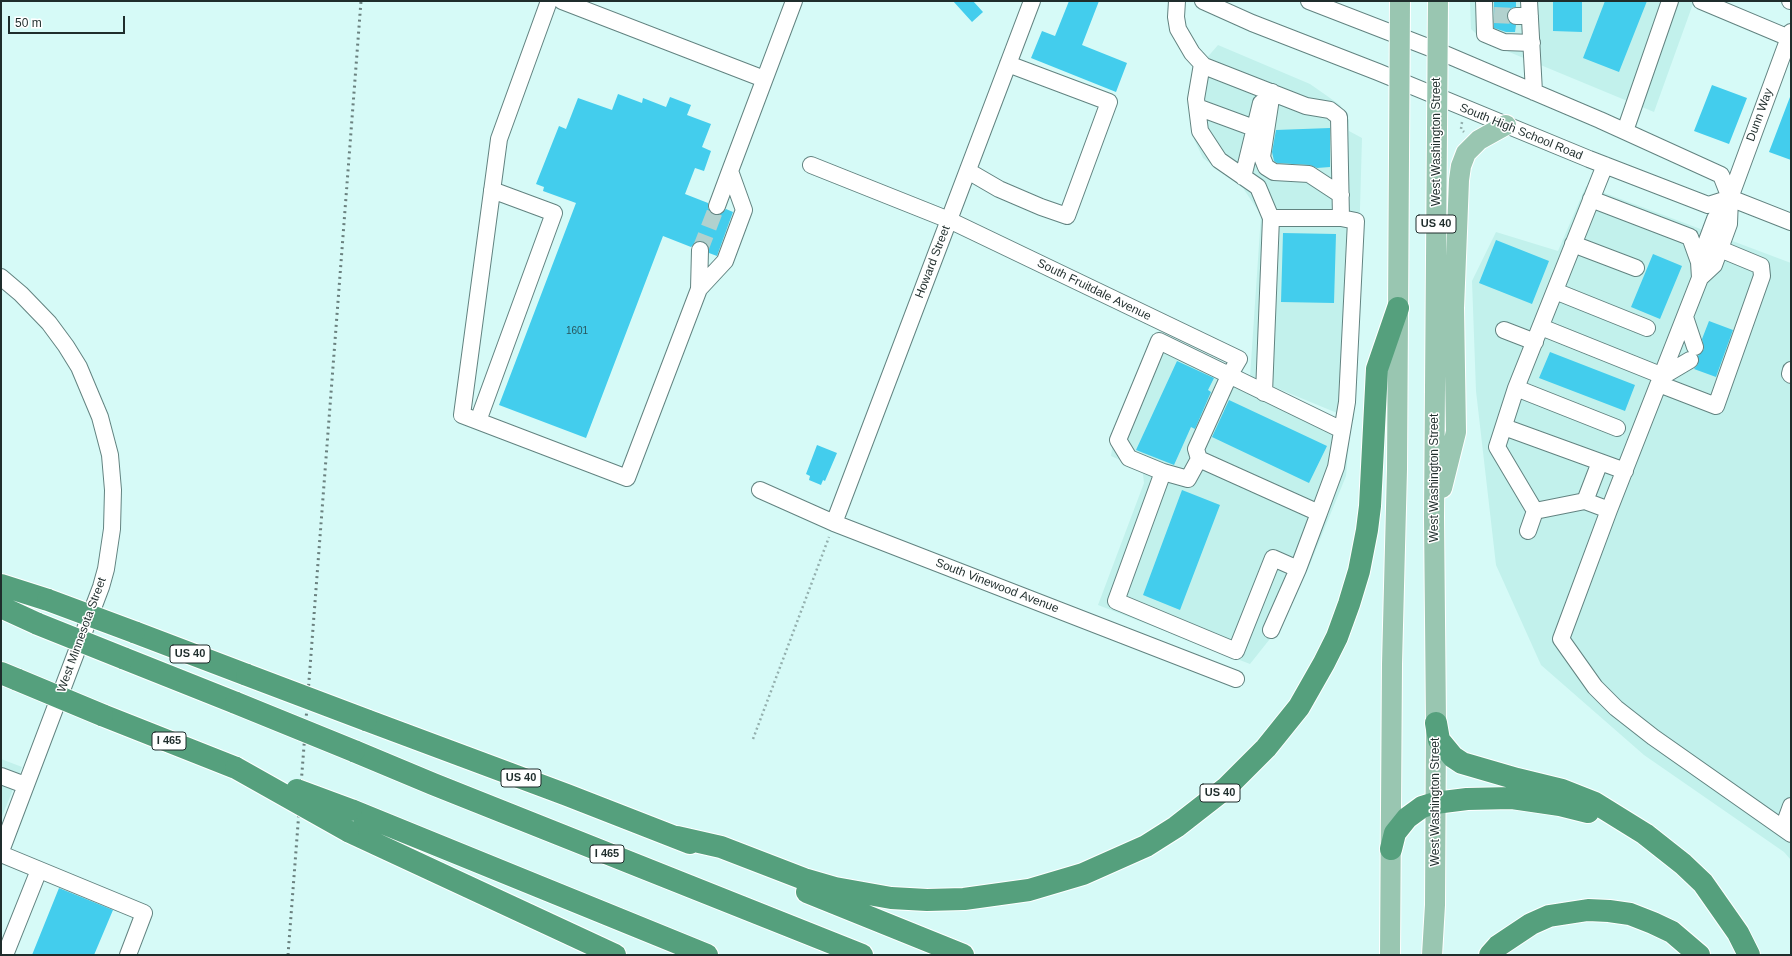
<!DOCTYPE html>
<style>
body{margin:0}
#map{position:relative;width:1792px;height:956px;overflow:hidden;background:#d6faf7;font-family:Helvetica,sans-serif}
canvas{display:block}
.frame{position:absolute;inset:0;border:2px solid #1f2d2c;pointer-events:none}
.scale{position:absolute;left:8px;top:16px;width:117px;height:18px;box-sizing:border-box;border:2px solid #1f2d2c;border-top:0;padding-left:5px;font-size:12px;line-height:14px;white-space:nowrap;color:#1f2d2c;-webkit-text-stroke:3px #fff;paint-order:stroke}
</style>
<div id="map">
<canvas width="1792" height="956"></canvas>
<div class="frame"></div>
<div class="scale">50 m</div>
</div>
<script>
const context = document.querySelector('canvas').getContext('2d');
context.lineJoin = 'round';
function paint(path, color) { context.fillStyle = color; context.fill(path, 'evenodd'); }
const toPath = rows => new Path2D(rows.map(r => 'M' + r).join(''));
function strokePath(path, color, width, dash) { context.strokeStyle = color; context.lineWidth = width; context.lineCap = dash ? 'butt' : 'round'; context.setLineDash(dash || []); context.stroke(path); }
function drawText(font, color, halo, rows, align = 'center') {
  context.font = font + ' Helvetica,sans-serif'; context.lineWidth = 3; context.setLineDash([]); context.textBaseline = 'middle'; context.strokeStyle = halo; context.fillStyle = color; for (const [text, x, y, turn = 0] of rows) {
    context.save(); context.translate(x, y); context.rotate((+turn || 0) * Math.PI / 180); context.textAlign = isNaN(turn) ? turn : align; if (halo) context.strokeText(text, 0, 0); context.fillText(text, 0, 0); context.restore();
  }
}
paint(toPath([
 [1470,1,1694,1,1654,112,1485,42,1471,29],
 [1218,45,1310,84,1340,105,1349,120,1349,131,1362,138,1354,420,1250,377,1261,215,1243,188,1203,158,1194,139,1192,75],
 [1586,186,1791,263,1791,860,1784,852,1644,755,1541,665,1496,565,1476,391,1472,281,1496,232,1558,251],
 [1152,334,1350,430,1346,476,1308,569,1273,635,1250,664,1098,605,1144,483,1143,474,1138,468,1111,456,1113,442],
 [1,759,22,767,1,819]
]), '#c2f1ec');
paint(toPath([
 [953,1,973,1,983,12,972,22],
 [1069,1,1099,1,1082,45,1127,63,1116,92,1031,58,1042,31,1055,36],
 [1494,1,1516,1,1516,7,1511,8,1507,16,1508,21,1516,25,1515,32,1506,32,1494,28],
 [1553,1,1582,1,1582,32,1553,31],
 [1605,1,1647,1,1619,72,1583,58],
 [1712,85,1747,98,1729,144,1694,131],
 [618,94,642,103,643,98,666,107,670,97,691,105,687,115,711,124,702,147,711,151,704,171,695,168,685,194,708,203,708,208,713,215,719,215,726,209,733,212,717,256,709,253,708,246,705,242,696,242,691,247,663,236,586,438,499,405,576,203,543,191,544,187,536,184,559,126,566,129,578,98,612,110],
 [1790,97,1791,97,1791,160,1769,152],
 [1330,128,1330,167,1317,168,1310,165,1277,163,1274,161,1272,152,1276,130],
 [1283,233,1336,234,1334,303,1281,302],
 [1496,240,1549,261,1532,304,1479,283],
 [1653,254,1682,266,1660,319,1631,307],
 [1709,321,1733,330,1716,377,1694,369,1698,364,1698,356,1704,349,1702,339],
 [1550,352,1635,385,1625,411,1539,378],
 [1177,361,1214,378,1208,390,1211,392,1195,429,1191,427,1174,465,1136,450],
 [1229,400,1327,446,1309,483,1212,437],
 [817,445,837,453,825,481,823,480,821,485,809,480,810,476,806,474],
 [1182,490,1220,505,1180,610,1143,595],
 [59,888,113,910,94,955,32,955]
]), '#43cded');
strokePath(toPath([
 [1494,15,1516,16],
 [700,250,717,206]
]), '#b1d1ce', 16, [16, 8]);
const minor = toPath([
 [549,1,499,139,462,415,627,478,699,289,725,261,744,210,730,171,794,1],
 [562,1,764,79],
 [1177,1,1176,17,1178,29,1192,53,1204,66,1306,106,1330,110,1339,117,1341,218],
 [1203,1,1252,23,1378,72,1589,159,1708,205,1730,198,1791,222],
 [1309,1,1438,51,1600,120,1721,175,1730,198,1729,224,1714,265,1700,278,1699,262,1715,219,1730,198,1791,32],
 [1484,1,1485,34,1504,42,1532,43],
 [1529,1,1534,92],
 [1701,1,1789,38],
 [1790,1,1791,1],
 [1516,16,1530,16],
 [1202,64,1196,99,1200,131,1219,160,1258,187,1271,218],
 [1272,92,1262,157,1266,167,1274,172,1309,174,1341,195],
 [1197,107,1254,128],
 [1625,131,1670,1],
 [811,165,949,220,1239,359,1229,376,1196,449,1199,459,1319,513,1336,467,1347,402,1356,221,1341,218,1271,218,1264,393],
 [968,171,999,189,1041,207,1067,216,1109,102,1008,64],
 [1243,177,1261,103],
 [1591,199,1690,237,1699,262],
 [717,206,730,171],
 [1573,244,1636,268],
 [1,277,21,294,49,323,66,346,79,367,100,417,110,455,113,490,112,529,106,569,101,587,1,851],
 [1700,278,1609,510,1561,639,1595,687,1616,708,1653,737,1791,834],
 [699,289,700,250],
 [1555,291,1647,328],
 [1685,317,1695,347],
 [1541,327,1663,376,1690,360],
 [1504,330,1535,342],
 [1791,370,1790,374,1791,375],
 [1659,384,1716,406,1762,276,1761,266,1720,249],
 [1516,388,1617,428],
 [478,421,554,213,492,190],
 [1504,427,1625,471],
 [1199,459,1188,479,1163,472,1129,458,1118,440,1159,341,1342,430],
 [1163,472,1116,601,1236,651,1273,558,1298,569,1319,513],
 [760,490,834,523,1236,679],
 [1585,501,1600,462],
 [1535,511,1585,501,1609,510],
 [834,523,1032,1],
 [1528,531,1535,511,1497,447,1516,388,1605,165],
 [1271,630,1298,569],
 [1,776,25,785],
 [1783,828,1791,806],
 [1,854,144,913,128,955],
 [5,955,39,870]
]);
const major = toPath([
 [1442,488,1456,432,1454,308,1459,180,1461,166,1466,153,1479,140,1506,125],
 [1390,955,1392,664,1397,469,1400,1],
 [1432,955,1435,905,1436,723,1434,517,1438,1]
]);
const highway = toPath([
 [1,585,48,600],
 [1,607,38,624],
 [134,632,247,675],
 [123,658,236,703],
 [1,673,18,680],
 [102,715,236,768],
 [366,720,567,795,690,843],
 [1436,723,1439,740,1453,757,1462,763,1517,779,1562,790,1595,803,1645,834,1683,864,1703,883,1738,933,1749,955],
 [354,751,433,784,862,955],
 [351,810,707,955],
 [348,831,615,955],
 [677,837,721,847,804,879,835,888,891,898,927,900,964,899,1029,890,1083,874,1146,846,1176,827,1226,788,1266,748,1299,707,1324,663,1337,637,1349,604,1359,571,1367,530,1370,506,1377,369,1398,308],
 [1391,849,1395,833,1407,818,1422,807,1435,803,1467,799,1512,798,1560,805,1588,812],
 [807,892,963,955],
 [1490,955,1498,946,1531,924,1549,916,1588,910,1609,911,1630,914,1653,923,1672,932,1699,955]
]);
strokePath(minor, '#628380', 18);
strokePath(major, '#fff', 22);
strokePath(highway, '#fff', 24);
strokePath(toPath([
 [1462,122,1461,129,1464,132],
 [753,739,829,537]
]), '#93afad', 2.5, [2, 3]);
strokePath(minor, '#fff', 16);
strokePath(major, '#99c6b1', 20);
strokePath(highway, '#55a07d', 22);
strokePath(toPath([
 [288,955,361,1]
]), '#6a817f', 3, [2, 4]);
const highwayBridge = toPath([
 [48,600,134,632],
 [38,624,123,658],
 [247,675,366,720],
 [18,680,102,715],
 [236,703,354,751],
 [236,768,348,831],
 [297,790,351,810]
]);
strokePath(highwayBridge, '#fff', 24, []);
strokePath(highwayBridge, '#55a07d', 22);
drawText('10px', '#28555c', null, [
 ["1601",577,331]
]);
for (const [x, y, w] of [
 [1436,224,40],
 [190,654,40],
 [169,741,34],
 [521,778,40],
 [1220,793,40],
 [607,854,34]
]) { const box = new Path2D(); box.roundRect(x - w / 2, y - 9, w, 18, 3); context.fillStyle = '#fff'; context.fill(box); strokePath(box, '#1f2d2c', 1); }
drawText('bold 11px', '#1f2d2c', null, [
 ["US 40",1436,224],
 ["US 40",190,654],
 ["I 465",169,741],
 ["US 40",521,778],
 ["US 40",1220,793],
 ["I 465",607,854]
]);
drawText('12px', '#1f2d2c', '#fff', [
 ["Dunn Way",1760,115,-70],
 ["South High School Road",1521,132,22],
 ["West Washington Street",1437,142,-90],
 ["Howard Street",933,262,-69],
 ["South Fruitdale Avenue",1094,290,26],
 ["West Washington Street",1435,478,-90],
 ["South Vinewood Avenue",997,586,21],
 ["West Minnesota Street",82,635,-70],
 ["West Washington Street",1436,802,-90]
]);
</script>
